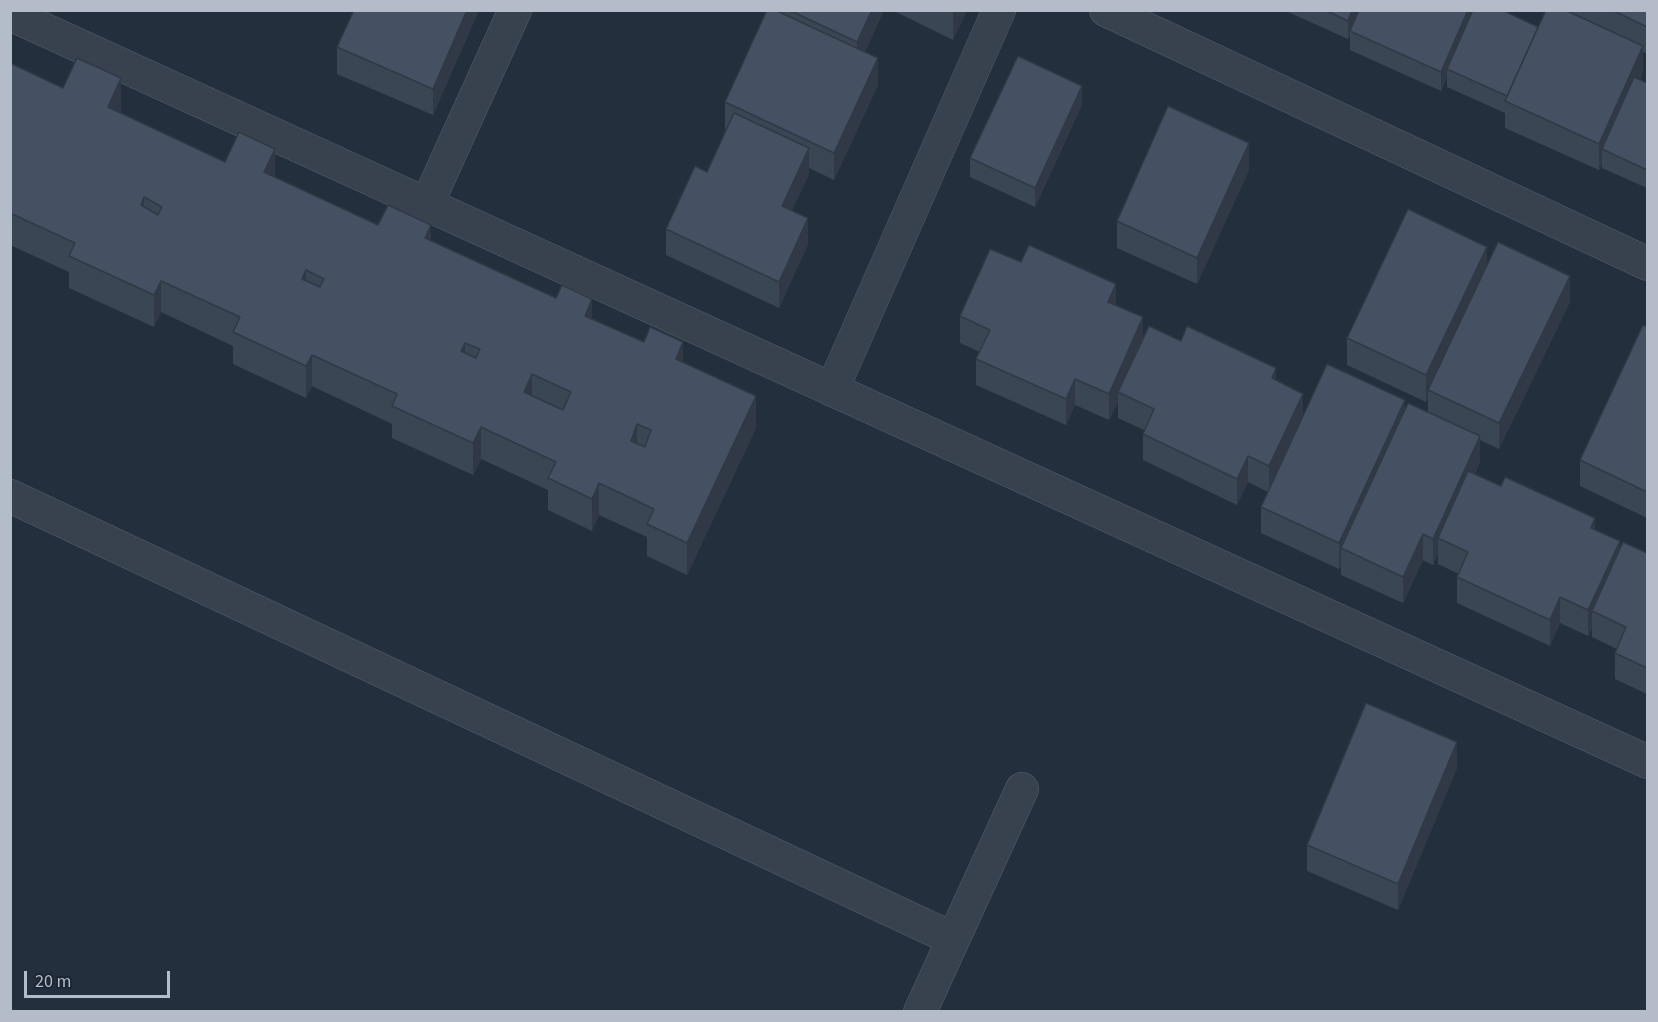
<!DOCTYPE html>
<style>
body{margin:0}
#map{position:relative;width:1658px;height:1022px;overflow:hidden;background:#242f3e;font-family:"Source Sans 3",sans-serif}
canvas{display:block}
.frame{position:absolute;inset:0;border:12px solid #b4bcc9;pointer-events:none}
.scale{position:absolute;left:24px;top:971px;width:146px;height:27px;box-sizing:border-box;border:3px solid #b4bcc9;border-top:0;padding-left:8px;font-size:18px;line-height:21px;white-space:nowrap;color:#b4bcc9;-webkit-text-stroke:4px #1d2633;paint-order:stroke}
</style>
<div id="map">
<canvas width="1658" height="1022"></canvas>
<div class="frame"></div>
<div class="scale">20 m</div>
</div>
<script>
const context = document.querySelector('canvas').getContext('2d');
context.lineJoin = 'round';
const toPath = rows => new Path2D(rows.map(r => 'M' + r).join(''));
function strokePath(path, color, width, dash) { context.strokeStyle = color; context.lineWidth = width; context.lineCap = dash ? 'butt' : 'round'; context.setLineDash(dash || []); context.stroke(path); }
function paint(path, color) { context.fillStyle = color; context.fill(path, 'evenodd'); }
const minor = toPath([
 [1106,10,1648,264],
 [10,14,1648,762],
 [427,204,515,10],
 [832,390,999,10],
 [10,496,953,939],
 [920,1012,1022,789]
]);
strokePath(minor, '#565f6c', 34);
strokePath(minor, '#38414e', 33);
paint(toPath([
 [354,10,479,10,433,115,337,74,337,47],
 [767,10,884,10,865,52,878,85,834,180,809,168,809,174,792,210,808,244,779,308,666,255,666,229,707,172,726,129,725,128,725,102],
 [892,10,967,10,953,40],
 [1288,10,1502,10,1538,27,1546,10,1647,10,1647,54,1643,52,1643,72,1640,79,1647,83,1647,188,1602,168,1602,164,1599,170,1505,128,1505,113,1447,87,1447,77,1441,91,1350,50,1350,35,1348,39,1288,12],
 [10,63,63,88,121,110,120,113,225,162,275,177,378,225,431,241,683,362,756,428,687,575,647,556,647,537,599,515,592,531,548,510,548,490,481,459,473,475,392,438,392,424,312,386,306,398,233,364,233,346,161,312,154,327,69,288,69,272,10,245],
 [1082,105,1035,207,970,177,970,158],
 [1249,170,1197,284,1117,248,1117,221],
 [1487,265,1570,302,1499,449,1480,440,1480,462,1475,474,1595,530,1620,549,1647,553,1647,694,1615,679,1615,653,1617,649,1592,637,1592,629,1588,636,1560,623,1550,646,1457,603,1457,577,1459,574,1438,564,1438,554,1433,565,1423,560,1403,603,1341,575,1341,566,1339,569,1261,533,1261,507,1268,492,1248,482,1237,505,1143,460,1143,434,1144,430,1118,418,1118,402,1109,420,1075,405,1066,425,976,385,976,359,980,352,960,343,960,316,1116,306,1143,337,1181,341,1276,381,1303,416,1405,410,1428,413,1428,398,1426,402,1347,365,1347,338],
 [1647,327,1647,518,1580,486,1580,460],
 [1457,768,1398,910,1307,871,1307,845]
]), '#3b4654');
paint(toPath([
 [467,10,479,10,433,115,433,89],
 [872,10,884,10,857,69,857,42],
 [955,10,967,10,953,40,953,13],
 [1352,10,1360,10,1350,31,1350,35,1348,39,1348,21],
 [1468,10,1477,10,1447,69,1447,77,1441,91,1441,72],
 [1643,46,1643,72,1607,151,1602,149,1602,164,1599,170,1599,144],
 [878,58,878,85,834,180,834,153],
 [121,78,121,110,108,139,108,107],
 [1082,86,1082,105,1035,207,1035,188],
 [1249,143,1249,170,1197,284,1197,258],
 [809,148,809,174,782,232,782,206],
 [275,149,275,181,264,172],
 [144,197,144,229,141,205],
 [808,218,808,244,779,308,779,282],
 [431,225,431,257,425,238],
 [1487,247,1487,273,1428,390,1428,398,1426,402,1426,375],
 [306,270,306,302,302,279],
 [1570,276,1570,302,1499,449,1499,423],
 [161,281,161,312,154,327,154,295],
 [1116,284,1116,311,1108,302],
 [592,299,592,331,585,316],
 [1143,317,1143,344,1118,392,1118,402,1109,420,1109,394],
 [683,342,683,374,676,359],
 [465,343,465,374,461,351],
 [312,355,312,386,306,398,306,366],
 [1276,368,1276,394,1272,378],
 [532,374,532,406,524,392],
 [1075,379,1075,405,1066,425,1066,399],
 [1303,394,1303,420,1269,492,1269,466],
 [756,396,756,428,687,575,687,543],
 [1405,400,1405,426,1341,548,1341,566,1339,569,1339,543],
 [637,424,637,456,631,441],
 [481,427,481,459,473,475,473,443],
 [1480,436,1480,462,1444,541,1438,538,1438,554,1433,565,1433,539],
 [1248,456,1248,482,1237,505,1237,479],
 [599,483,599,515,592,531,592,499],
 [1595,518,1595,544,1591,528],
 [1423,534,1423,560,1403,603,1403,577],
 [1620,541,1620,567,1592,611,1592,629,1588,636,1588,610],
 [1560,597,1560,623,1550,646,1550,620],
 [1457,742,1457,768,1398,910,1398,884]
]), '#303945');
const building = toPath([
 [354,10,467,10,433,89,337,47,354,10],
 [767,10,775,10,878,58,834,153,725,102,767,10],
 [789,10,872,10,857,42,789,10],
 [1325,10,1352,10,1348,21,1325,10],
 [1359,10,1468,10,1441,72,1350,31,1359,10],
 [1473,10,1502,10,1538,27,1507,96,1447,69,1473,10],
 [1546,10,1565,10,1643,46,1599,144,1505,101,1546,10],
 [1612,10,1647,10,1647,27,1612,10],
 [1018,56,1082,86,1035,188,970,158,1018,56],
 [77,58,121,78,108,107,225,162,239,132,275,149,264,172,378,225,388,205,431,225,425,238,556,298,562,285,592,299,585,316,644,342,650,327,683,342,676,359,756,396,687,543,647,524,654,509,599,483,592,499,548,478,556,462,481,427,473,443,392,406,397,394,312,355,306,366,233,332,240,317,161,281,154,295,69,256,75,243,10,213,10,63,63,88,77,58],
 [144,197,162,207,158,215,141,205,144,197],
 [306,270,324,279,320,287,302,279,306,270],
 [465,343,480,349,476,358,461,351,465,343],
 [532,374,571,392,563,410,524,392,532,374],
 [637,424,651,430,645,447,631,441,637,424],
 [1634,77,1647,83,1647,170,1602,149,1634,77],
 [1168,106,1249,143,1197,258,1117,221,1168,106],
 [734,113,809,148,782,206,808,218,779,282,666,229,695,166,707,172,734,113],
 [1408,209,1487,247,1426,375,1347,338,1408,209],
 [1498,242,1570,276,1499,423,1428,390,1498,242],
 [1029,245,1116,284,1108,302,1143,317,1109,394,1075,379,1066,399,976,359,990,330,960,316,990,249,1021,262,1029,245],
 [1643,325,1647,327,1647,492,1580,460,1643,325],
 [1149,326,1181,341,1187,326,1276,368,1272,378,1303,394,1269,466,1248,456,1237,479,1143,434,1154,409,1118,392,1149,326],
 [1327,364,1405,400,1339,543,1261,507,1327,364],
 [1408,403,1480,436,1433,539,1423,534,1403,577,1341,548,1408,403],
 [1468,471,1501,486,1505,477,1595,518,1591,528,1620,541,1588,610,1560,597,1550,620,1457,577,1468,552,1438,538,1468,471],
 [1623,542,1647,553,1647,668,1615,653,1626,627,1592,611,1623,542],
 [1366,703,1457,742,1398,884,1307,845,1366,703]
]);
paint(building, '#455162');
strokePath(building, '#303945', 1.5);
</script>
